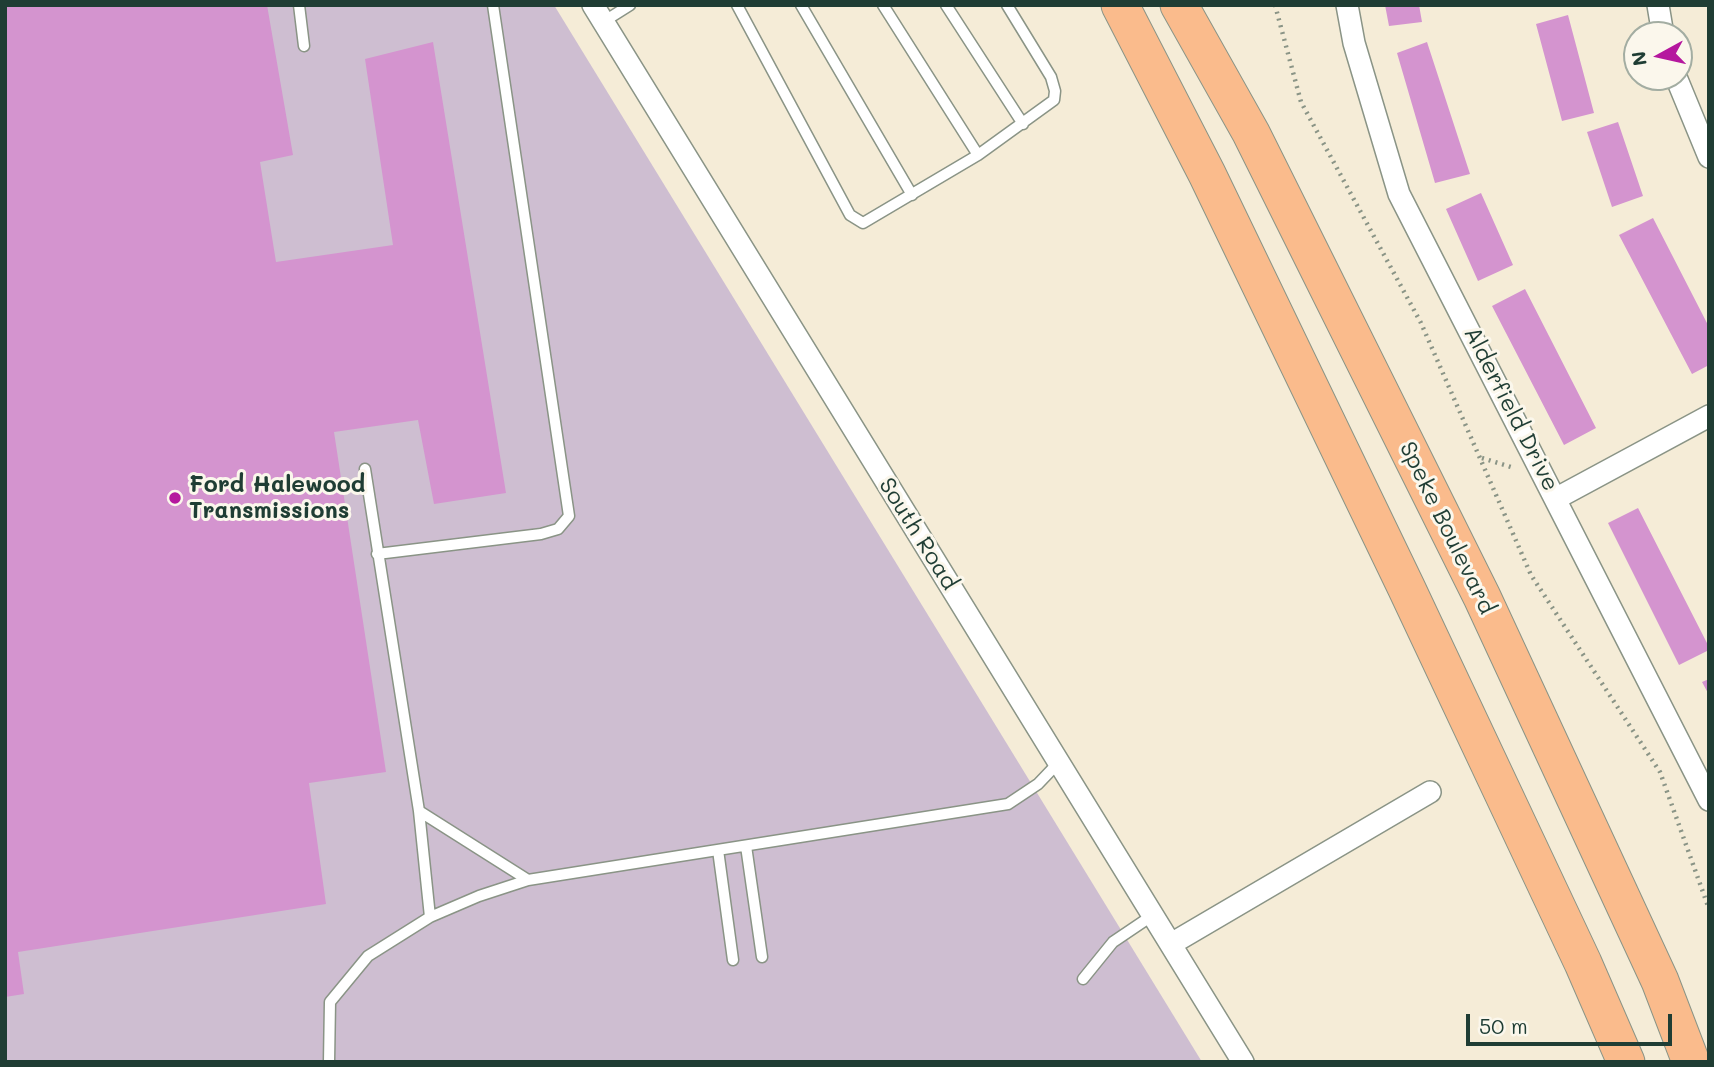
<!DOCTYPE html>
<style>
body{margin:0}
#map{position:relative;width:1714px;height:1067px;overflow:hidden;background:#f5ecd7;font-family:Mali,sans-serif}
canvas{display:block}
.frame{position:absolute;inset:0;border:7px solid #1f3d34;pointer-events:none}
.north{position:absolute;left:1623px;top:21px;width:70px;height:70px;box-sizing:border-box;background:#fbf7ec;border:2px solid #a3ada2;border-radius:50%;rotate:262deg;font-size:19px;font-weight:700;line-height:28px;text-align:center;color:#1f3d34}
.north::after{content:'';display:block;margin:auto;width:24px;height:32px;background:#b5179e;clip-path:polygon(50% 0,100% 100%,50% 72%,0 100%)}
.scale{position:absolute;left:1466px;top:1014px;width:206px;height:32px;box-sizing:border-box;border:4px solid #1f3d34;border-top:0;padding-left:9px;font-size:21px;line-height:24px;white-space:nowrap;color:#1f3d34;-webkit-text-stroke:5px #fbf7ec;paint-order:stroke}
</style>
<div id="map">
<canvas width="1714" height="1067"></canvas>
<div class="frame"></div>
<div class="north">N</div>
<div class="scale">50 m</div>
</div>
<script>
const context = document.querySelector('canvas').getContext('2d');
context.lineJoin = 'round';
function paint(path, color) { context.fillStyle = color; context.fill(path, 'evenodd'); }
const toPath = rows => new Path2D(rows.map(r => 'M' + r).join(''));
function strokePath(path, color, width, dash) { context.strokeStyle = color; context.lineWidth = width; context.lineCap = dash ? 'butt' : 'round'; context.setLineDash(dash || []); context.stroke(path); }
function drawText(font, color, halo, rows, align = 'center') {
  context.font = font + ' Mali,sans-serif'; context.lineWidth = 6; context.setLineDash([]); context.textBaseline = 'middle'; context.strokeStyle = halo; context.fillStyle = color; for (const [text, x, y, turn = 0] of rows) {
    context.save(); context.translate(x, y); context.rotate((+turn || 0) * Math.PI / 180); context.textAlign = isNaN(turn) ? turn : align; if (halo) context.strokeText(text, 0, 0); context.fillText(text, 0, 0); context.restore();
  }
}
paint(toPath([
 [5,5,554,5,1202,1062,5,1062]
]), '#cebed1');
paint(toPath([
 [5,5,267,5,293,155,260,162,276,262,393,245,365,59,433,42,506,493,434,504,418,420,334,432,386,772,309,783,326,904,18,952,24,994,5,997],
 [1385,5,1419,5,1422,22,1389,26],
 [1568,15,1594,113,1562,121,1536,24],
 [1427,42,1470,174,1435,183,1397,53],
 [1618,122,1643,196,1612,207,1587,132],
 [1481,193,1513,265,1478,281,1446,209],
 [1653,218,1709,327,1709,365,1692,374,1619,235],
 [1525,289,1596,428,1564,445,1492,306],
 [1638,508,1709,647,1709,650,1679,665,1608,523],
 [1709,679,1709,695,1702,682]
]), '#d494cf');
const service = toPath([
 [299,5,304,46],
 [737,5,850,215,863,223,978,155,1054,100,1055,91,1051,77,1007,5],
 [801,5,912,195],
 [883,5,978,155],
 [946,5,1023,124],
 [603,22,630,5],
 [365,469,419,811,528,880],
 [377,554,541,534,558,529,569,516,493,5],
 [419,811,430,917],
 [746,846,762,957],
 [718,850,733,960],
 [1083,979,1113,942,1153,915],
 [329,1062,330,1002,368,956,430,917,479,896,528,880,1008,804,1038,784,1059,762]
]);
const minor = toPath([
 [593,5,1243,1062],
 [1347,5,1354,43,1399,194,1709,800],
 [1658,5,1663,35],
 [1676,77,1709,157],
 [1557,498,1709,416],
 [1171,944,1430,792]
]);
const trunk = toPath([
 [1120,5,1207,174,1406,587,1583,963,1626,1062],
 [1179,5,1251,133,1482,597,1660,981,1691,1062]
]);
strokePath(service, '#8a9486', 13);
strokePath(minor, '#8a9486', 24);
strokePath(trunk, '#8a9486', 39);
strokePath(toPath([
 [1275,5,1301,102,1421,323,1531,575,1660,772,1709,909],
 [1482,458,1511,467]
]), '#8a9486', 4.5, [2, 5]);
strokePath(service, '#fff', 10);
strokePath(minor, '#fff', 21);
strokePath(trunk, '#fabb8c', 37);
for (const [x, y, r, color] of [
 [175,498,7,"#b5179e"]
]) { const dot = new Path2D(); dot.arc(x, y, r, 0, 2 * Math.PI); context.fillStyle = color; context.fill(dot); strokePath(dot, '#fbf7ec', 2.5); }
drawText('23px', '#1f3d34', '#fbf7ec', [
 ["Alderfield Drive",1511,409,63],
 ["Speke Boulevard",1447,528,64],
 ["South Road",918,534,58]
]);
drawText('bold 23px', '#1f3d34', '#fbf7ec', [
 ["Ford Halewood",189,485],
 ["Transmissions",189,511]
], 'left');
</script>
